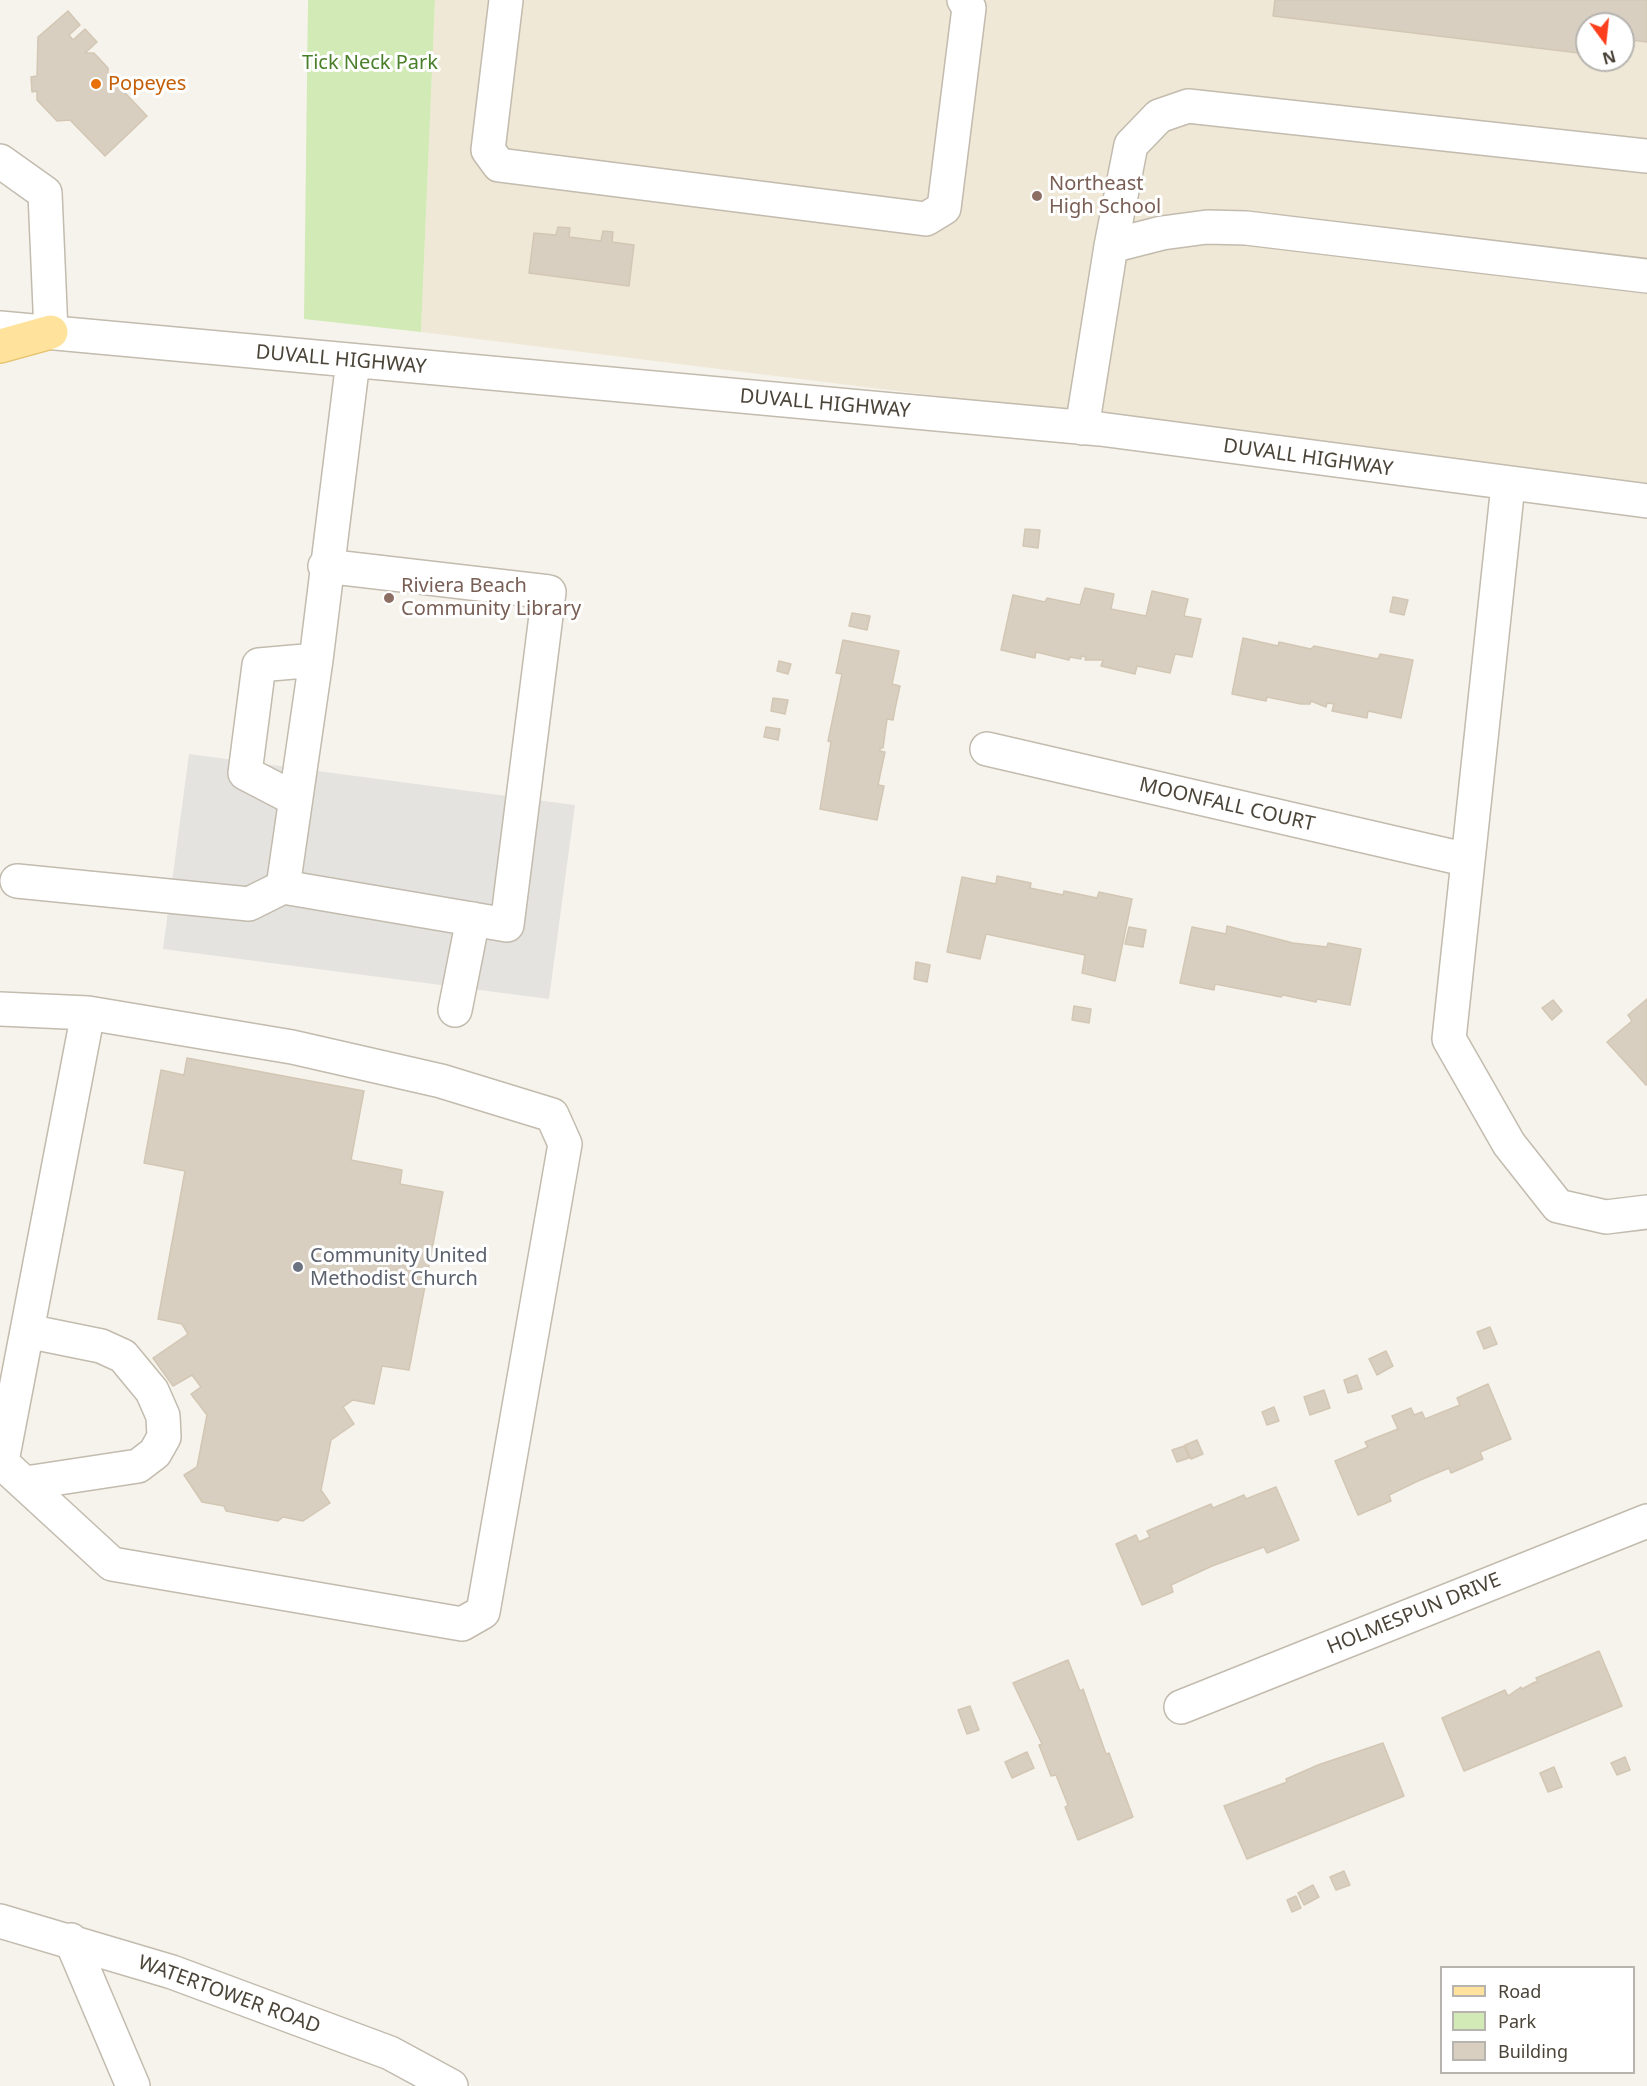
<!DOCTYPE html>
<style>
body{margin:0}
#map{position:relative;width:1647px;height:2086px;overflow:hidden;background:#f6f3ec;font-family:"Noto Sans",sans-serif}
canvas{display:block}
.legend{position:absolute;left:1440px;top:1966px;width:195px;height:108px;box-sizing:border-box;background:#fff;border:2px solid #b7b4b0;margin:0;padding:8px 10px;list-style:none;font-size:18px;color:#4b4439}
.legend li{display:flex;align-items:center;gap:12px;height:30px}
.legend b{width:30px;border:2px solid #b7b4b0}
.north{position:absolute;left:1575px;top:12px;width:60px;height:60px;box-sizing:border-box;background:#fff;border:2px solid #b7b4b0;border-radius:50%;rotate:165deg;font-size:16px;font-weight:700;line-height:24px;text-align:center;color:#4b4439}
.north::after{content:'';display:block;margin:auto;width:21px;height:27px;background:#fc3f1d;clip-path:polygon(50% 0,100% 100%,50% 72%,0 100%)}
</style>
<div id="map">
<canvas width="1647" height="2086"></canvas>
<ul class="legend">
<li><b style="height:8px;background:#ffe39c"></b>Road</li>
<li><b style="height:16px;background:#d2eab5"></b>Park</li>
<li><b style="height:16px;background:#d8cfc1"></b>Building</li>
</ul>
<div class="north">N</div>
</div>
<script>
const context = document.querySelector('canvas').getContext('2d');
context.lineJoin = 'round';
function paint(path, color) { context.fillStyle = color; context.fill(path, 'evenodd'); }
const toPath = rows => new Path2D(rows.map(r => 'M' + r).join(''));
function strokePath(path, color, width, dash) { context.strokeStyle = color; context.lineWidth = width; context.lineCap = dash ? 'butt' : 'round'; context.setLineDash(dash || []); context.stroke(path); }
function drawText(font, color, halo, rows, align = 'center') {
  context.font = font + ' "Noto Sans",sans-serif'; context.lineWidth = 6; context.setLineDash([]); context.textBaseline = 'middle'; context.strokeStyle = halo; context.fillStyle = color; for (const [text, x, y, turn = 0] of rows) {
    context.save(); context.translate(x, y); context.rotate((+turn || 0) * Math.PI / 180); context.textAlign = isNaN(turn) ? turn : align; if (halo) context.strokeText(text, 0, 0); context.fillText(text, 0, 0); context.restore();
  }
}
paint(toPath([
 [435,0,1647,0,1647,484,421,332],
 [1587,24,1623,24,1623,60,1587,60]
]), '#efe8d6');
paint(toPath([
 [308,0,435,0,421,332,304,319]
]), '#d2eab5');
paint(toPath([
 [189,754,575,805,549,999,163,949]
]), '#e5e3e0');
const building = toPath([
 [1275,0,1647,0,1647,42,1631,40,1628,59,1623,58,1623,24,1587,24,1587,54,1273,16,1275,0],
 [68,11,80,25,69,35,73,40,85,29,97,42,85,53,94,53,108,68,108,75,147,116,105,156,70,120,57,121,37,100,37,91,32,92,31,77,37,76,38,37,68,11],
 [558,227,570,228,569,237,601,241,603,231,613,232,612,242,634,245,629,286,529,273,534,233,556,235,558,227],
 [1025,529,1040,530,1038,548,1023,546,1025,529],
 [1085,588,1114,594,1111,609,1146,616,1152,591,1188,599,1184,616,1201,619,1192,657,1175,654,1170,673,1137,666,1135,674,1101,666,1103,660,1085,660,1086,657,1081,656,1081,659,1070,657,1069,660,1036,652,1035,658,1001,650,1013,595,1045,602,1047,598,1080,605,1085,588],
 [1393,597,1408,600,1404,615,1390,612,1393,597],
 [852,613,870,616,867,630,849,626,852,613],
 [1243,638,1278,646,1279,642,1311,649,1314,646,1378,659,1380,654,1413,660,1401,718,1368,711,1367,718,1332,711,1334,704,1327,703,1326,707,1311,701,1310,704,1301,704,1267,697,1266,701,1232,694,1243,638],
 [843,640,899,651,892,684,900,686,895,709,893,720,887,719,883,748,880,748,880,751,885,752,878,785,884,786,877,820,820,809,831,742,828,741,842,674,836,673,843,640],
 [779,661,791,664,788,674,777,671,779,661],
 [773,698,788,700,785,714,771,711,773,698],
 [766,727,780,729,778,740,764,737,766,727],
 [997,876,1031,883,1030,888,1063,895,1064,891,1097,898,1099,892,1132,899,1115,981,1082,973,1085,955,986,934,980,959,947,952,962,877,996,884,997,876],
 [1227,926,1293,943,1327,947,1328,943,1361,949,1350,1005,1317,999,1316,1002,1283,995,1281,997,1215,984,1214,990,1180,983,1192,927,1226,934,1227,926],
 [1129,927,1146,930,1143,947,1125,944,1129,927],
 [916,962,930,965,927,982,914,979,916,962],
 [1647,999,1647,1084,1646,1085,1607,1042,1632,1021,1628,1015,1647,999],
 [1553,1000,1562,1011,1552,1020,1542,1008,1553,1000],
 [1074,1006,1091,1009,1089,1023,1072,1020,1074,1006],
 [187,1058,364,1091,351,1160,402,1170,400,1184,443,1192,409,1370,382,1366,374,1404,353,1400,343,1407,354,1424,331,1440,321,1490,330,1503,303,1521,283,1517,278,1521,226,1511,224,1506,202,1502,184,1475,197,1467,207,1415,191,1394,201,1387,192,1375,173,1386,153,1358,188,1334,182,1324,158,1319,185,1171,144,1163,161,1070,184,1075,187,1058],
 [1490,1327,1497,1344,1484,1349,1477,1332,1490,1327],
 [1386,1351,1393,1366,1377,1375,1369,1359,1386,1351],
 [1357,1375,1362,1389,1348,1393,1344,1380,1357,1375],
 [1488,1384,1511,1439,1480,1452,1483,1459,1451,1473,1449,1468,1418,1481,1389,1495,1391,1501,1358,1515,1335,1461,1368,1447,1365,1442,1398,1429,1392,1416,1411,1408,1414,1415,1422,1412,1425,1419,1460,1405,1457,1398,1488,1384],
 [1324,1390,1330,1408,1310,1415,1304,1397,1324,1390],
 [1274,1407,1279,1421,1267,1425,1262,1412,1274,1407],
 [1197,1440,1203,1454,1191,1459,1185,1445,1197,1440],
 [1184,1446,1189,1458,1177,1462,1172,1450,1184,1446],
 [1276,1487,1299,1540,1267,1553,1264,1547,1212,1566,1171,1585,1173,1592,1142,1605,1116,1544,1136,1535,1139,1542,1150,1537,1147,1531,1211,1504,1213,1508,1244,1495,1246,1499,1276,1487],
 [1599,1651,1622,1706,1464,1771,1442,1718,1505,1690,1508,1696,1521,1687,1522,1689,1535,1682,1538,1683,1536,1678,1599,1651],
 [1068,1660,1080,1691,1083,1689,1106,1754,1109,1753,1133,1817,1078,1840,1065,1807,1068,1805,1056,1775,1051,1776,1039,1745,1042,1744,1013,1683,1068,1660],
 [970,1706,979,1730,967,1734,958,1710,970,1706],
 [1383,1743,1404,1796,1247,1859,1224,1806,1287,1782,1286,1779,1318,1765,1383,1743],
 [1027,1752,1034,1768,1012,1778,1005,1762,1027,1752],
 [1625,1757,1630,1770,1617,1775,1611,1763,1625,1757],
 [1554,1767,1562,1787,1548,1792,1540,1773,1554,1767],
 [1344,1871,1350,1885,1336,1890,1330,1877,1344,1871],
 [1313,1885,1319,1897,1304,1905,1298,1893,1313,1885],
 [1296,1896,1301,1908,1292,1912,1287,1900,1296,1896]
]);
paint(building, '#d8cfc1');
strokePath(building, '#d3c7b4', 1.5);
const minor = toPath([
 [506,0,488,150,499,165,926,219,944,208,969,8,964,0],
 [0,161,45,193,51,332],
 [1111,246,1162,233,1207,227,1246,228,1647,276],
 [0,328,1100,429,1647,501],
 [1082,428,1111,246,1131,145,1159,116,1188,106,1647,156],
 [1508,485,1449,1039,1509,1144,1558,1206,1606,1217,1647,1212],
 [987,749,1468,860],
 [295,799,245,773,259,665,316,660],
 [17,881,249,904,283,887,316,660,353,361],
 [283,887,507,925,549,592,325,566],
 [0,1009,88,1013,292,1047,441,1081,552,1115,565,1144,483,1612,462,1624,112,1564,0,1461],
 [455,1010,473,919],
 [2,1461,88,1013],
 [26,1483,138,1466,155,1453,164,1437,163,1416,152,1391,123,1356,101,1346,27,1331],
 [1181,1707,1647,1521],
 [0,1921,172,1972,390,2053,451,2086],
 [71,1940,133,2086]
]);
const major = toPath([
 [0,346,51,332]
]);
strokePath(minor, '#c2bbae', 36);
strokePath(major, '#e6c16a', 36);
strokePath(minor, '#fff', 33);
strokePath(major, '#ffe39c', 33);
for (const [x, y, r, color] of [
 [96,84,6,"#e8710a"],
 [1037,196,6,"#8d6e63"],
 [389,598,6,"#8d6e63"],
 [298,1267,6,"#6b7280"]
]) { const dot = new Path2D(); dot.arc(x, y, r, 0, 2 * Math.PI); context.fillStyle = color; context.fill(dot); strokePath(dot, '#fff', 2); }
drawText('20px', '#4a7f2a', '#fff', [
 ["Tick Neck Park",370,63]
]);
drawText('20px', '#c56008', '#fff', [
 ["Popeyes",108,84]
], 'left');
drawText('20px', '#785e54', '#fff', [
 ["Northeast",1049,184],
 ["High School",1049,207],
 ["Riviera Beach",401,586],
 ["Community Library",401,609]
], 'left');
drawText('20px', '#4b4439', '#fff', [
 ["DUVALL HIGHWAY",341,360,5],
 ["DUVALL HIGHWAY",825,404,5],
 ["DUVALL HIGHWAY",1308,458,8],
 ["MOONFALL COURT",1227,805,13],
 ["HOLMESPUN DRIVE",1414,1614,-22],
 ["WATERTOWER ROAD",229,1995,20]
]);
drawText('20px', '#5b616d', '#fff', [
 ["Community United",310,1256],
 ["Methodist Church",310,1279]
], 'left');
</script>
